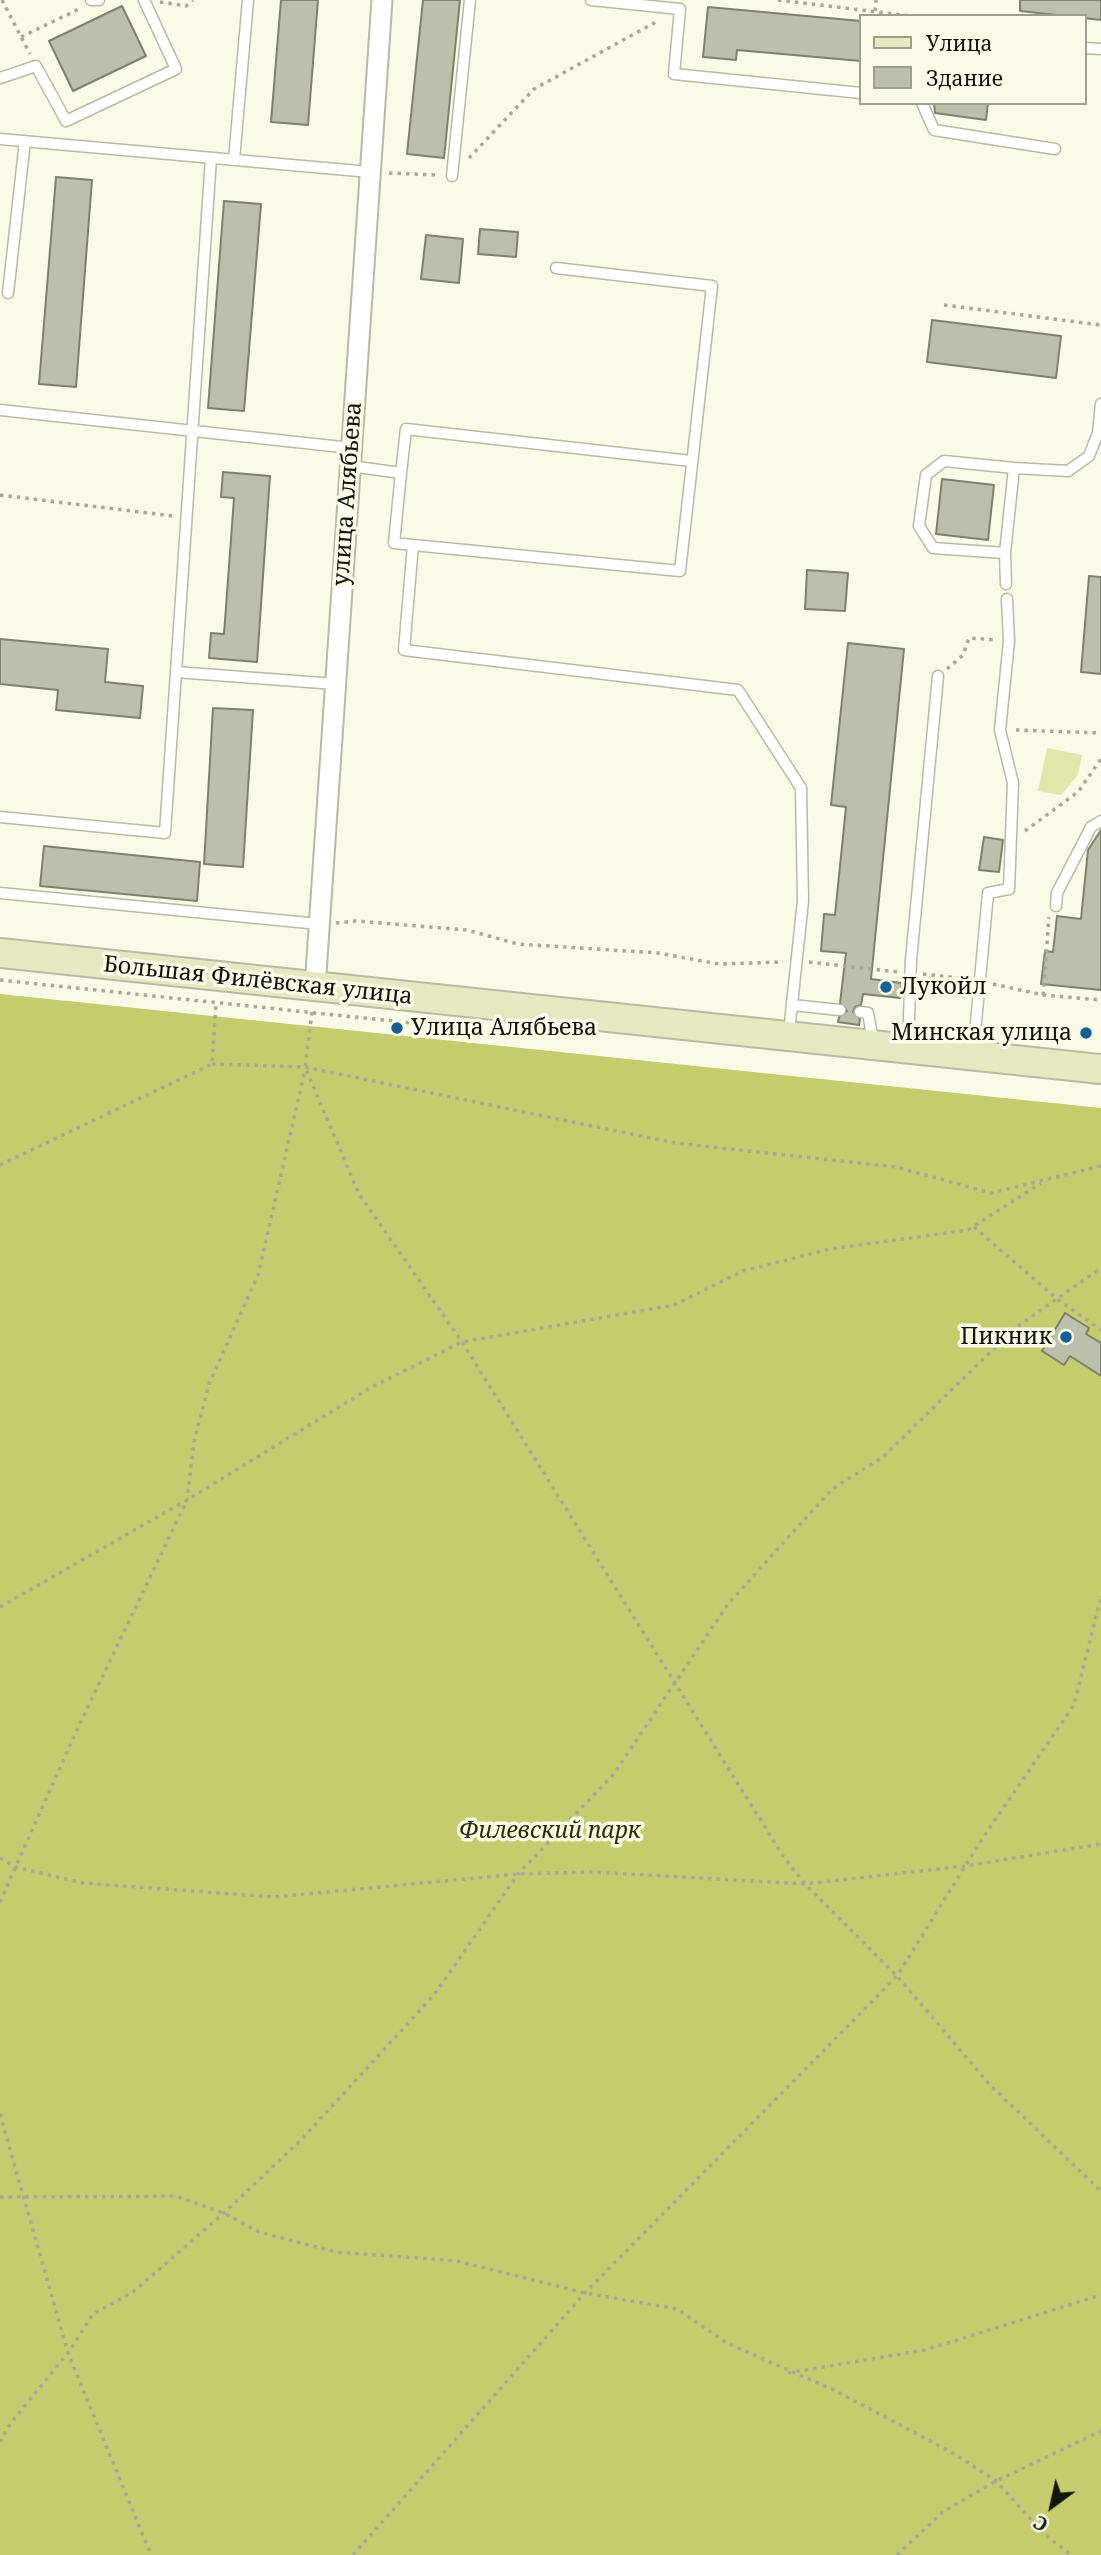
<!DOCTYPE html>
<meta charset="utf-8">
<style>
body{margin:0}
#map{position:relative;width:1101px;height:2555px;overflow:hidden;background:#f9fbe6;font-family:"Noto Serif",serif}
canvas{display:block}
.legend{position:absolute;left:859px;top:14px;width:228px;height:91px;box-sizing:border-box;background:#f9fbe6;border:2px solid #9d9e8e;margin:0;padding:9px 12px;list-style:none;font-size:21px;color:#12130b}
.legend li{display:flex;align-items:center;gap:14px;height:35px}
.legend b{width:35px;border:2px solid #9d9e8e}
.north{position:absolute;left:1017px;top:2471px;width:70px;height:70px;-webkit-text-stroke:5px #f9fbe6;paint-order:stroke;rotate:213deg;font-size:19px;font-weight:700;line-height:28px;text-align:center;color:#12130b}
.north::after{content:'';display:block;margin:auto;width:24px;height:32px;background:#12130b;clip-path:polygon(50% 0,100% 100%,50% 72%,0 100%)}
</style>
<div id="map">
<canvas width="1101" height="2555"></canvas>
<ul class="legend">
<li><b style="height:9px;background:#e6e8c1"></b>Улица</li>
<li><b style="height:19px;background:#bcbfaa"></b>Здание</li>
</ul>
<div class="north">С</div>
</div>
<script>
const context = document.querySelector('canvas').getContext('2d');
context.lineJoin = 'round';
function paint(path, color) { context.fillStyle = color; context.fill(path, 'evenodd'); }
const toPath = rows => new Path2D(rows.map(r => 'M' + r).join(''));
function strokePath(path, color, width, dash) { context.strokeStyle = color; context.lineWidth = width; context.lineCap = dash ? 'butt' : 'round'; context.setLineDash(dash || []); context.stroke(path); }
function drawText(font, color, halo, rows, align = 'center') {
  context.font = font + ' "Noto Serif",serif'; context.lineWidth = 7; context.setLineDash([]); context.textBaseline = 'middle'; context.strokeStyle = halo; context.fillStyle = color; for (const [text, x, y, turn = 0] of rows) {
    context.save(); context.translate(x, y); context.rotate((+turn || 0) * Math.PI / 180); context.textAlign = isNaN(turn) ? turn : align; if (halo) context.strokeText(text, 0, 0); context.fillText(text, 0, 0); context.restore();
  }
}
paint(toPath([
 [1047,748,1082,755,1078,775,1061,795,1038,791]
]), '#e1e7ab');
paint(toPath([
 [0,994,1101,1108,1101,2555,0,2555]
]), '#c5cc6d');
const building = toPath([
 [281,0,318,0,308,125,271,122,281,0],
 [423,0,460,0,444,158,407,154,423,0],
 [1020,0,1101,0,1101,20,1020,11,1020,0],
 [122,6,146,56,73,91,49,41,122,6],
 [708,7,861,21,861,61,737,50,736,60,703,57,708,7],
 [934,103,988,103,986,120,935,113,934,103],
 [56,177,92,180,76,387,39,384,56,177],
 [224,201,261,204,244,411,208,408,224,201],
 [480,229,518,232,516,257,478,254,480,229],
 [426,235,463,239,459,283,421,279,426,235],
 [932,320,1061,336,1056,378,927,362,932,320],
 [223,472,270,476,257,662,209,658,211,633,224,634,234,498,221,497,223,472],
 [942,479,994,485,988,540,936,534,942,479],
 [807,570,848,573,845,611,805,609,807,570],
 [1089,576,1101,577,1101,674,1081,672,1089,576],
 [0,639,108,649,105,682,143,686,140,718,56,710,58,690,0,684,0,639],
 [848,643,904,649,871,979,902,983,900,998,863,994,861,1005,855,1007,853,1012,860,1019,859,1025,838,1022,839,1017,847,1011,840,1003,846,953,821,951,824,914,835,915,846,807,831,805,848,643],
 [213,708,253,710,243,867,204,864,213,708],
 [1101,830,1101,990,1041,984,1045,951,1053,952,1057,916,1081,919,1088,850,1101,830],
 [984,837,1003,840,999,872,979,870,984,837],
 [44,846,200,862,197,901,40,886,44,846],
 [1065,1313,1089,1328,1086,1334,1101,1343,1101,1376,1070,1356,1064,1365,1042,1351,1065,1313]
]);
paint(building, '#bcbfaa');
strokePath(building, '#7e816d', 2);
const service = toPath([
 [91,0,99,0],
 [591,0,680,9,674,74,861,93],
 [1085,48,1101,49],
 [0,78,36,66,66,121,176,69,144,0],
 [922,103,934,130,1055,149],
 [0,139,370,172],
 [211,158,176,672,335,684],
 [234,160,248,0],
 [452,176,470,0],
 [556,268,712,286,680,571,413,545,404,650,738,690,801,788,803,901,789,1032],
 [8,293,25,141],
 [1101,404,1098,433,1101,433],
 [0,410,351,448],
 [350,466,401,473,394,543,413,545],
 [1014,468,1068,471,1089,456,1098,433],
 [401,473,406,429,691,461],
 [1005,553,933,548,919,526,926,475,944,461,1014,468,1005,553,1006,584],
 [0,817,165,833,176,672],
 [0,893,319,924],
 [1056,906,1057,893,1091,827,1101,821],
 [792,1005,840,1010],
 [860,1012,868,1013,873,1041],
 [908,1047,911,960,938,676],
 [973,1055,988,893,1009,889,1013,783,1000,730,1009,641,1007,599]
]);
const minor = toPath([
 [315,988,382,0]
]);
const secondary = toPath([
 [0,953,1101,1069]
]);
strokePath(service, '#b8baa5', 13);
strokePath(minor, '#b8baa5', 23);
strokePath(secondary, '#b8baa5', 32);
strokePath(toPath([
 [2,0,30,54],
 [778,0,911,16],
 [160,2,186,6,193,0],
 [875,11,876,0],
 [21,37,79,9],
 [469,158,534,89,656,22],
 [389,173,438,175],
 [944,305,1101,325],
 [0,495,173,516],
 [947,669,963,655,969,638,996,640],
 [1016,730,1101,733],
 [1025,831,1078,792,1101,759],
 [336,923,356,921,467,930,518,944,658,953,719,964,783,962],
 [809,962,898,972],
 [923,974,968,979],
 [0,980,479,1030],
 [993,984,1043,995,1101,1000],
 [1043,995,1049,917],
 [312,1012,305,1067,359,1194,462,1342,783,1856,805,1884,897,1976,990,2085,1101,2191],
 [212,1064,305,1067,675,1143,896,1167,991,1193,1101,1166],
 [0,1165,212,1064,216,1003],
 [974,1227,1057,1299,1101,1330],
 [0,1607,187,1500,370,1388,462,1342,674,1305,743,1271,830,1249,968,1230,1041,1183],
 [0,1858,15,1867,83,1883,274,1897,518,1874,593,1872,805,1884,965,1866,1101,1844],
 [0,1902,75,1734,187,1500,194,1442,209,1384,258,1275,305,1070],
 [0,2114,68,2353,151,2555],
 [0,2197,175,2196,224,2213,259,2232,336,2252,457,2261,585,2293,677,2309,727,2343,836,2391,958,2456,996,2481,1044,2534,1071,2555],
 [788,2373,925,2350,1101,2295],
 [0,2442,10,2424,68,2353,93,2314,133,2292,224,2213,301,2140,434,1995,518,1874,613,1775,728,1604,832,1489,883,1457,1014,1329,1101,1268],
 [353,2555,585,2293,897,1976,982,1839,1074,1705,1101,1596],
 [897,2555,944,2511,996,2481,1101,2431]
]), '#a8a999', 3.5, [3.5, 5]);
strokePath(service, '#fff', 10);
strokePath(minor, '#fff', 19);
strokePath(secondary, '#e6e8c1', 28);
for (const [x, y, r, color] of [
 [886,987,7,"#156093"],
 [397,1028,7,"#156093"],
 [1086,1033,7,"#156093"],
 [1066,1337,7,"#156093"]
]) { const dot = new Path2D(); dot.arc(x, y, r, 0, 2 * Math.PI); context.fillStyle = color; context.fill(dot); strokePath(dot, '#f9fbe6', 2.5); }
drawText('23px', '#12130b', '#f9fbe6', [
 ["улица Алябьева",348,494,-86],
 ["Большая Филёвская улица",258,981,6]
]);
drawText('23px', '#12130b', '#f9fbe6', [
 ["Лукойл",900,987],
 ["Улица Алябьева",411,1028],
 ["Минская улица",1072,1033,"right"],
 ["Пикник",1052,1337,"right"]
], 'left');
drawText('italic 23px', '#2b2d03', '#f9fbe6', [
 ["Филевский парк",550,1831]
]);
</script>
